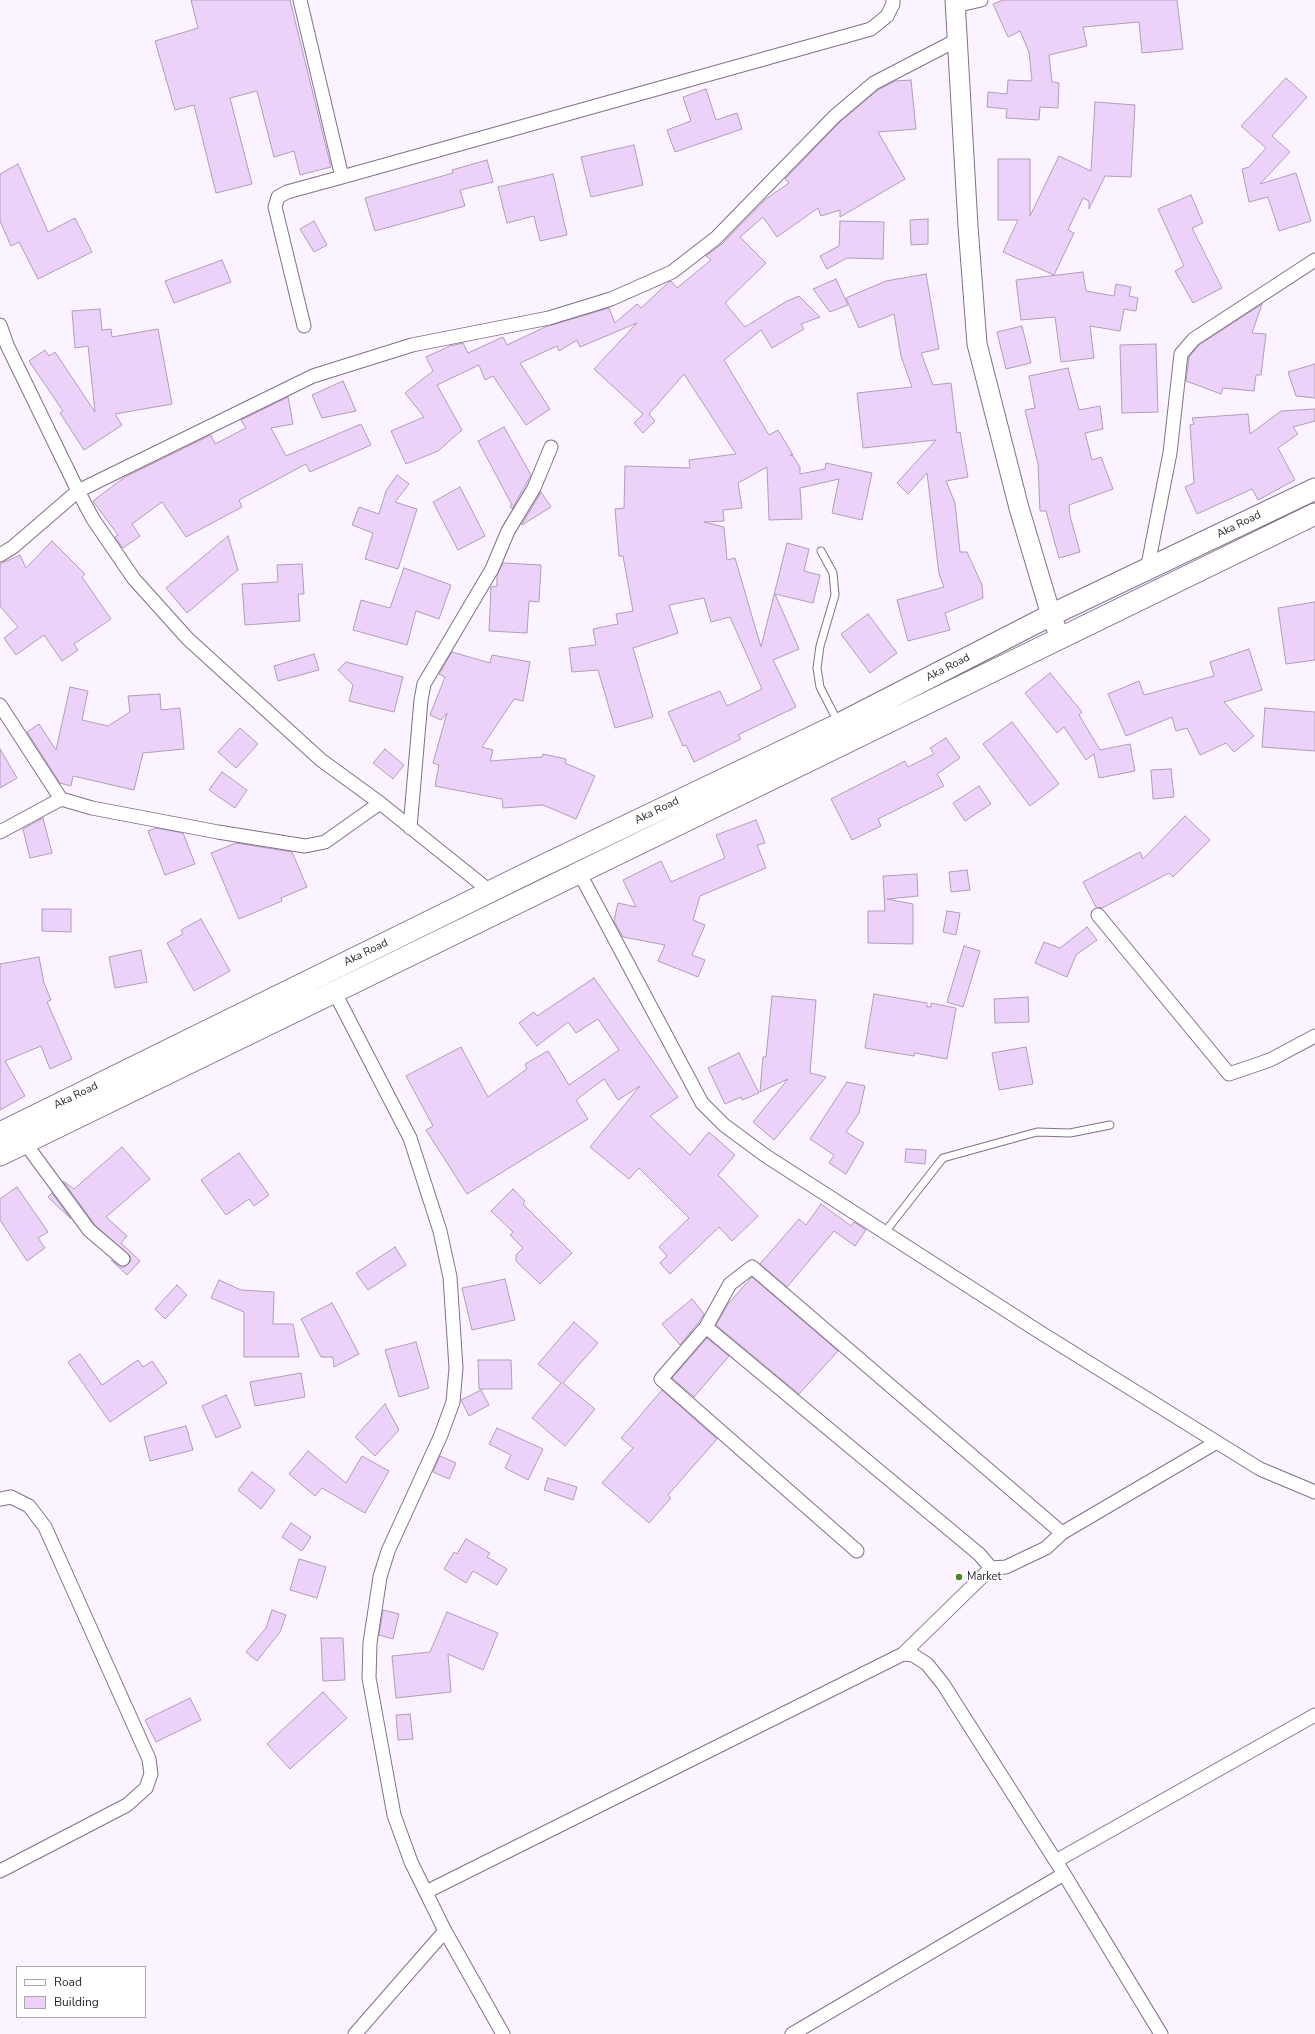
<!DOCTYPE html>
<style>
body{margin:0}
#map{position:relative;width:1315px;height:2034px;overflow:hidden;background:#fbf3ff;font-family:"Nunito Sans",sans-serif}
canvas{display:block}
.legend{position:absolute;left:16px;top:1966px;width:130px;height:52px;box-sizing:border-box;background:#fff;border:1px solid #aba8ad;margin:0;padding:5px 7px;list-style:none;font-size:12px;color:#2d2631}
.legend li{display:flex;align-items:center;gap:8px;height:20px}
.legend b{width:20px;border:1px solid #aba8ad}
</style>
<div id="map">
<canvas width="1315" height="2034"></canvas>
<ul class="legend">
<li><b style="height:5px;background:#fff"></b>Road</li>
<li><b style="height:11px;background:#ecd2f8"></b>Building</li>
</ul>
</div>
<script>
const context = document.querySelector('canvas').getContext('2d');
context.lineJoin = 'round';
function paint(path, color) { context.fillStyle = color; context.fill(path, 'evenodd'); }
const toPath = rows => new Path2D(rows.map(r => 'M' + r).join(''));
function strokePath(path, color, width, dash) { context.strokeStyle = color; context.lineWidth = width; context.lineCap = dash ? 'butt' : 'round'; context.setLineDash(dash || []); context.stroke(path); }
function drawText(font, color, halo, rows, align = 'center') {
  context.font = font + ' "Nunito Sans",sans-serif'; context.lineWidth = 3; context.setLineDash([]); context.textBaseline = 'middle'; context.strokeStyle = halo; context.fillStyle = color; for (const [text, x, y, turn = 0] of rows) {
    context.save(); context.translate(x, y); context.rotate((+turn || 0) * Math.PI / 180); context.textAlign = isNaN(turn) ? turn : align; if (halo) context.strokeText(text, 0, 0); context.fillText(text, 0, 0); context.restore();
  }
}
const building = toPath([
 [191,0,290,0,331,167,300,175,294,151,274,157,257,91,230,98,252,184,216,193,194,105,175,110,155,41,198,28,191,0],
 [1003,0,1177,0,1183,49,1142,53,1139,22,1083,27,1087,46,1049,55,1052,82,1059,83,1058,108,1040,107,1039,120,1006,118,1007,109,987,107,988,92,1007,94,1008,80,1032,81,1029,52,1020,31,1008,37,993,4,1003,0],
 [1286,78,1307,97,1272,136,1290,152,1260,184,1296,173,1311,221,1279,231,1268,197,1249,202,1242,169,1249,167,1266,148,1241,126,1286,78],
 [911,80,916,129,878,132,905,179,840,217,840,210,821,216,818,208,777,237,763,217,740,237,766,263,725,303,745,327,787,301,799,296,820,317,801,324,804,329,772,348,761,330,724,360,769,435,778,430,793,455,790,455,793,456,800,467,800,474,825,469,826,463,872,473,862,520,832,513,839,479,800,488,802,519,769,520,767,467,738,483,742,508,723,510,724,521,704,522,724,527,727,560,735,558,761,647,787,543,809,549,804,571,820,575,813,603,775,594,799,649,773,660,796,707,738,735,741,739,694,762,686,745,683,746,668,712,720,691,727,706,762,689,730,617,711,622,704,598,669,605,678,633,633,648,653,717,615,728,598,670,572,672,569,648,596,645,593,629,618,624,616,614,633,611,623,556,619,556,615,509,624,508,625,466,690,468,689,460,736,454,684,374,649,414,655,421,643,433,634,423,643,414,594,369,637,323,580,347,577,340,559,351,557,346,520,363,550,409,526,425,493,376,485,380,479,365,437,385,462,430,438,451,406,464,391,431,424,417,405,393,433,371,426,357,450,346,463,343,468,353,503,337,507,345,545,327,609,308,615,323,637,304,641,308,669,282,671,281,677,288,711,260,706,256,722,244,766,199,789,183,785,179,840,122,878,90,895,81,911,80],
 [706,89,716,120,737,113,742,129,675,152,667,130,691,121,683,97,706,89],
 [1095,102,1135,105,1131,177,1105,176,1089,209,1089,201,1083,198,1068,230,1074,233,1054,275,1003,252,1018,220,998,220,998,159,1030,159,1030,216,1059,156,1091,171,1095,102],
 [634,145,643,185,591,197,581,157,634,145],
 [487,160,493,182,460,190,465,206,375,231,365,198,453,173,452,170,487,160],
 [18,164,48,232,75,218,92,252,38,279,19,242,11,246,0,221,0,174,18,164],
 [553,174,567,235,540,241,534,216,507,223,498,187,553,174],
 [1191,195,1203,223,1192,228,1222,288,1193,303,1175,271,1184,266,1158,209,1191,195],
 [928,219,928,244,911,245,910,220,928,219],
 [314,221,327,245,314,252,300,229,314,221],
 [840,221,884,222,883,259,847,258,827,269,820,256,839,246,840,221],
 [222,260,231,282,174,303,165,281,222,260],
 [1083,272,1086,291,1114,296,1116,284,1131,287,1129,296,1138,298,1136,311,1124,309,1120,331,1090,326,1094,358,1061,362,1055,317,1021,320,1016,280,1083,272],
 [926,274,939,349,921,353,933,385,951,383,957,433,960,432,968,477,946,481,955,503,960,552,967,552,982,585,983,598,945,613,950,630,908,641,897,600,944,587,939,574,927,473,908,494,897,483,936,440,863,448,857,393,912,387,901,356,894,314,859,328,846,298,886,281,926,274],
 [836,279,848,305,830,312,813,289,836,279],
 [1262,304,1252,333,1266,334,1261,375,1256,375,1254,391,1223,388,1221,394,1186,381,1189,357,1199,345,1262,304],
 [100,309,102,330,111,329,112,337,158,329,172,404,115,414,122,425,84,450,60,413,63,411,29,361,45,350,49,356,55,352,95,412,88,346,75,348,72,311,100,309],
 [1022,326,1031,363,1006,369,997,332,1022,326],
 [1156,344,1158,412,1122,413,1120,345,1156,344],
 [1315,364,1315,398,1296,396,1288,372,1315,364],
 [1068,368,1079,410,1100,406,1103,429,1085,433,1092,460,1101,457,1113,489,1069,505,1070,516,1080,552,1059,558,1046,511,1040,511,1038,464,1025,410,1035,408,1029,376,1068,368],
 [343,381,356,411,322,418,312,395,343,381],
 [288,397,293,424,271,428,286,456,361,424,371,445,310,472,306,464,239,500,242,507,186,537,162,502,132,524,140,536,123,548,115,537,118,535,93,501,125,477,211,435,215,444,246,428,241,420,288,397],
 [1315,409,1315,421,1293,427,1298,434,1278,448,1295,480,1258,500,1252,489,1197,514,1185,487,1194,483,1190,425,1194,424,1192,418,1248,414,1250,434,1281,411,1315,409],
 [504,427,531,475,512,509,510,506,512,505,478,441,504,427],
 [397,475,409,484,395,502,417,509,398,569,365,559,373,533,352,525,359,507,379,514,386,491,397,475],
 [460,487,485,536,458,550,433,502,460,487],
 [541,492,551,507,522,525,522,524,541,492],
 [228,536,238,570,187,613,166,588,228,536],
 [52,541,85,574,82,577,111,619,74,644,78,650,62,661,44,635,16,655,4,638,18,627,0,606,0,564,20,555,26,568,52,541],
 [503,563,541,565,539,602,529,601,527,633,489,631,491,587,497,586,497,575,503,563],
 [302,564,304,594,298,594,300,621,245,625,242,584,278,582,277,565,302,564],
 [404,568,451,585,439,619,416,611,407,645,353,630,361,600,390,608,404,568],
 [1315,602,1315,660,1286,664,1278,608,1315,602],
 [868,614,897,653,870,673,841,634,868,614],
 [1249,649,1262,690,1224,702,1254,736,1234,752,1226,743,1200,755,1187,728,1176,731,1172,717,1126,736,1108,694,1139,681,1144,695,1214,676,1210,662,1249,649],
 [452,652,490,663,492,655,530,662,523,701,514,699,482,747,493,750,490,761,542,757,543,754,566,759,565,763,595,776,576,819,543,805,503,808,502,799,435,786,439,765,433,763,447,713,441,720,430,715,445,677,439,674,452,652],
 [314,654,319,670,278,681,274,666,314,654],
 [346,662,403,677,394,712,349,701,353,685,338,670,346,662],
 [1050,673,1082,712,1079,715,1100,750,1130,744,1135,771,1099,778,1094,754,1086,760,1064,727,1057,733,1025,693,1050,673],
 [70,687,88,691,82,720,108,726,130,712,128,696,160,694,161,710,180,708,184,749,143,753,134,790,73,776,71,786,60,783,27,732,39,724,56,750,70,687],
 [1265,708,1315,712,1315,751,1262,747,1265,708],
 [1012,722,1059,784,1030,806,983,744,1012,722],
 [240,728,258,744,236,768,218,752,240,728],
 [946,738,960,758,937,774,944,786,878,819,881,826,852,840,831,799,905,761,908,767,934,754,930,748,946,738],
 [0,749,17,778,0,788,0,749],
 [385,749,404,765,393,779,373,763,385,749],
 [1171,769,1174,797,1153,799,1151,770,1171,769],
 [222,772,247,790,235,808,209,790,222,772],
 [979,786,991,804,965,821,953,803,979,786],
 [1185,816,1210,840,1173,877,1169,873,1102,908,1096,907,1083,882,1140,852,1143,859,1185,816],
 [43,818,52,853,30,858,23,829,43,818],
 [756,820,765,843,757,845,766,868,700,896,693,920,705,925,692,955,705,960,698,977,658,961,665,945,623,937,614,921,618,903,636,907,623,880,661,861,671,882,725,858,716,835,756,820],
 [156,828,183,833,195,864,165,875,148,831,156,828],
 [236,843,292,852,307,887,281,898,282,901,239,919,211,853,236,843],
 [967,870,970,890,951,892,949,872,967,870],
 [917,874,918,896,887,899,913,904,913,944,868,943,868,911,885,911,883,876,917,874],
 [42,909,71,909,71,932,42,931,42,909],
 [947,911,960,913,956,935,943,932,947,911],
 [201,919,230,971,194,991,167,943,183,934,181,930,201,919],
 [1087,927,1097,940,1076,955,1067,977,1035,963,1044,942,1060,948,1087,927],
 [964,946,980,951,963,1007,947,1002,964,946],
 [141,950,147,982,115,988,109,957,141,950],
 [39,957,44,983,51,1000,47,1002,72,1059,50,1069,41,1046,5,1061,25,1096,0,1110,0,964,39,957],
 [594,978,678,1097,650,1116,690,1155,709,1132,735,1155,718,1175,758,1216,732,1241,719,1227,670,1274,660,1263,667,1256,659,1247,689,1218,639,1168,629,1179,590,1147,640,1086,618,1100,604,1079,576,1100,588,1119,467,1194,426,1130,433,1126,406,1076,461,1047,488,1097,527,1069,525,1064,548,1051,569,1085,619,1050,598,1019,576,1033,568,1022,537,1046,519,1023,534,1012,537,1016,594,978],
 [874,994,927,1003,927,1007,931,1007,931,1003,956,1008,947,1059,915,1053,914,1056,865,1048,874,994],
 [772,996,816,1000,810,1073,826,1077,774,1140,753,1122,788,1079,760,1092,763,1057,766,1057,772,996],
 [1028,997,1029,1022,995,1023,994,999,1028,997],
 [1026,1047,1033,1084,999,1090,992,1053,1026,1047],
 [739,1053,759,1093,742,1100,741,1097,725,1104,708,1068,739,1053],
 [847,1082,865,1086,859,1113,846,1132,864,1143,846,1174,829,1163,834,1155,810,1139,847,1082],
 [122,1147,150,1179,106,1217,127,1236,121,1243,140,1261,127,1275,111,1260,121,1267,125,1267,131,1261,130,1256,95,1225,63,1181,74,1189,122,1147],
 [906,1149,926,1150,925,1164,905,1162,906,1149],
 [239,1153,269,1195,254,1206,249,1199,226,1215,201,1180,239,1153],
 [17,1187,48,1232,38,1238,45,1248,27,1261,0,1220,0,1199,17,1187],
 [513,1189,525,1201,523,1204,572,1253,540,1284,516,1261,516,1255,523,1248,510,1235,513,1232,491,1211,513,1189],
 [52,1193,71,1219,48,1197,52,1193],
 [821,1204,851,1226,854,1222,866,1230,855,1246,834,1231,787,1287,760,1264,799,1219,806,1225,821,1204],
 [395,1247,406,1265,368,1290,356,1273,395,1247],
 [752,1277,838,1351,799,1394,716,1325,728,1304,752,1277],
 [505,1279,515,1320,472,1330,462,1288,505,1279],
 [219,1280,241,1290,274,1292,273,1324,293,1324,299,1357,244,1357,244,1312,211,1298,219,1280],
 [177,1285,187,1295,165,1319,155,1309,177,1285],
 [692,1299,704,1314,699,1322,680,1345,662,1324,692,1299],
 [332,1303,359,1354,334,1367,333,1357,321,1357,301,1319,332,1303],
 [574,1322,598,1343,563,1383,595,1409,565,1446,532,1418,561,1383,538,1364,574,1322],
 [707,1338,729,1356,694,1397,672,1378,707,1338],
 [416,1342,429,1388,399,1397,385,1350,416,1342],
 [80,1354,102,1385,138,1360,143,1367,152,1361,167,1383,110,1422,68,1362,80,1354],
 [478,1360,511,1360,512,1389,479,1389,478,1360],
 [301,1373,305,1397,255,1406,250,1382,301,1373],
 [481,1390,489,1405,469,1416,461,1400,481,1390],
 [662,1390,717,1439,668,1495,671,1498,649,1523,602,1483,633,1448,621,1438,662,1390],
 [226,1395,241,1427,216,1438,202,1406,226,1395],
 [385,1404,399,1430,375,1456,355,1437,385,1404],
 [186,1426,193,1450,150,1461,144,1437,186,1426],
 [497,1428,543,1449,528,1480,505,1468,511,1455,489,1444,497,1428],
 [308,1451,346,1483,362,1456,389,1471,365,1513,322,1488,315,1496,289,1474,308,1451],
 [440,1456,456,1463,449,1479,433,1472,440,1456],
 [252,1472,275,1490,261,1509,238,1490,252,1472],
 [548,1478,577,1487,573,1500,544,1490,548,1478],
 [291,1523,311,1537,302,1551,282,1537,291,1523],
 [466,1539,490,1553,487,1557,507,1569,497,1585,473,1571,466,1583,444,1569,454,1552,457,1554,466,1539],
 [299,1559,326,1567,317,1598,290,1590,299,1559],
 [272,1610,286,1615,280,1632,257,1661,246,1652,266,1628,272,1610],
 [383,1610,399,1614,393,1639,379,1635,383,1610],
 [447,1612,498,1633,483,1670,448,1654,451,1692,396,1698,392,1656,430,1652,447,1612],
 [321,1638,343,1638,345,1680,323,1681,321,1638],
 [323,1692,347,1718,290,1769,267,1744,323,1692],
 [190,1698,201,1720,156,1742,145,1720,190,1698],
 [410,1714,413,1739,398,1740,396,1715,410,1714]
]);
paint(building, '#ecd2f8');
strokePath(building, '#b09db9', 1);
const lane = toPath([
 [821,551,833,573,835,595,820,646,817,668,820,687,838,722],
 [885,1232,943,1158,1037,1132,1070,1133,1110,1125]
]);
const street = toPath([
 [300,0,342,177],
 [955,6,981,0],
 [0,325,7,345,78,491,93,519,134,579,188,639,321,760,380,803,491,892],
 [304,326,275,207,278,197,287,192,342,177,871,29,887,16,893,4,893,0],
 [0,555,13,547,78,491,313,376,412,345,549,318,611,299,672,272,716,238,835,116,874,83,957,40],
 [1147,570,1170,453,1181,354,1194,339,1315,260],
 [0,705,61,799,92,808,218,832,305,846,325,842,380,803],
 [410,828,421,700,424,684,492,569,508,531,534,488,551,447],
 [0,832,61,799],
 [580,874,702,1103,724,1125,766,1156,1038,1331,1260,1469,1315,1492],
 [1098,915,1229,1074,1270,1060,1315,1036],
 [335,993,410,1138,440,1231,450,1277,456,1368,453,1402,441,1435,388,1551,380,1577,370,1643,369,1678,394,1815,411,1862,445,1931,503,2034],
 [25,1143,89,1230,123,1259],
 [706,1327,979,1554,991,1568],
 [0,1499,11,1497,29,1506,45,1527,149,1759,151,1774,146,1788,127,1805,0,1871],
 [857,1551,661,1379,706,1327,730,1284,752,1267,1062,1533],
 [903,1654,991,1568,1006,1567,1046,1548,1062,1533,1217,1442],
 [1056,1861,1315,1715],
 [426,1892,903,1654,913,1655,927,1664,943,1684,1064,1874,1161,2034],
 [355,2034,445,1931],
 [792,2034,1064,1874]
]);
const secondary = toPath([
 [955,0,968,226,977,344,1019,508,1051,615,1060,638]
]);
const primary = toPath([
 [0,1133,538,868,839,724,1051,615,1315,489],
 [0,1155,1315,514]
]);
strokePath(lane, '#82708a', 9);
strokePath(street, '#82708a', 15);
strokePath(secondary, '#82708a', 21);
strokePath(primary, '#82708a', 23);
strokePath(lane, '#fff', 7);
strokePath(street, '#fff', 13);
strokePath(secondary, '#fff', 19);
strokePath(primary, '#fff', 21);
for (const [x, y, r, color] of [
 [959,1577,4,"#4f861f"]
]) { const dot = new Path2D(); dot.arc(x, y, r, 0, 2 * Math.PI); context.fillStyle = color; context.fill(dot); strokePath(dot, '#fff', 1.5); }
drawText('11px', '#2d2631', '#fff', [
 ["Aka Road",1239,525,-26],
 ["Aka Road",948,668,-27],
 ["Aka Road",657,811,-26],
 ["Aka Road",366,953,-26],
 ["Aka Road",76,1096,-26]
]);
drawText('11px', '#2d2631', '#fff', [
 ["Market",967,1577]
], 'left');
</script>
